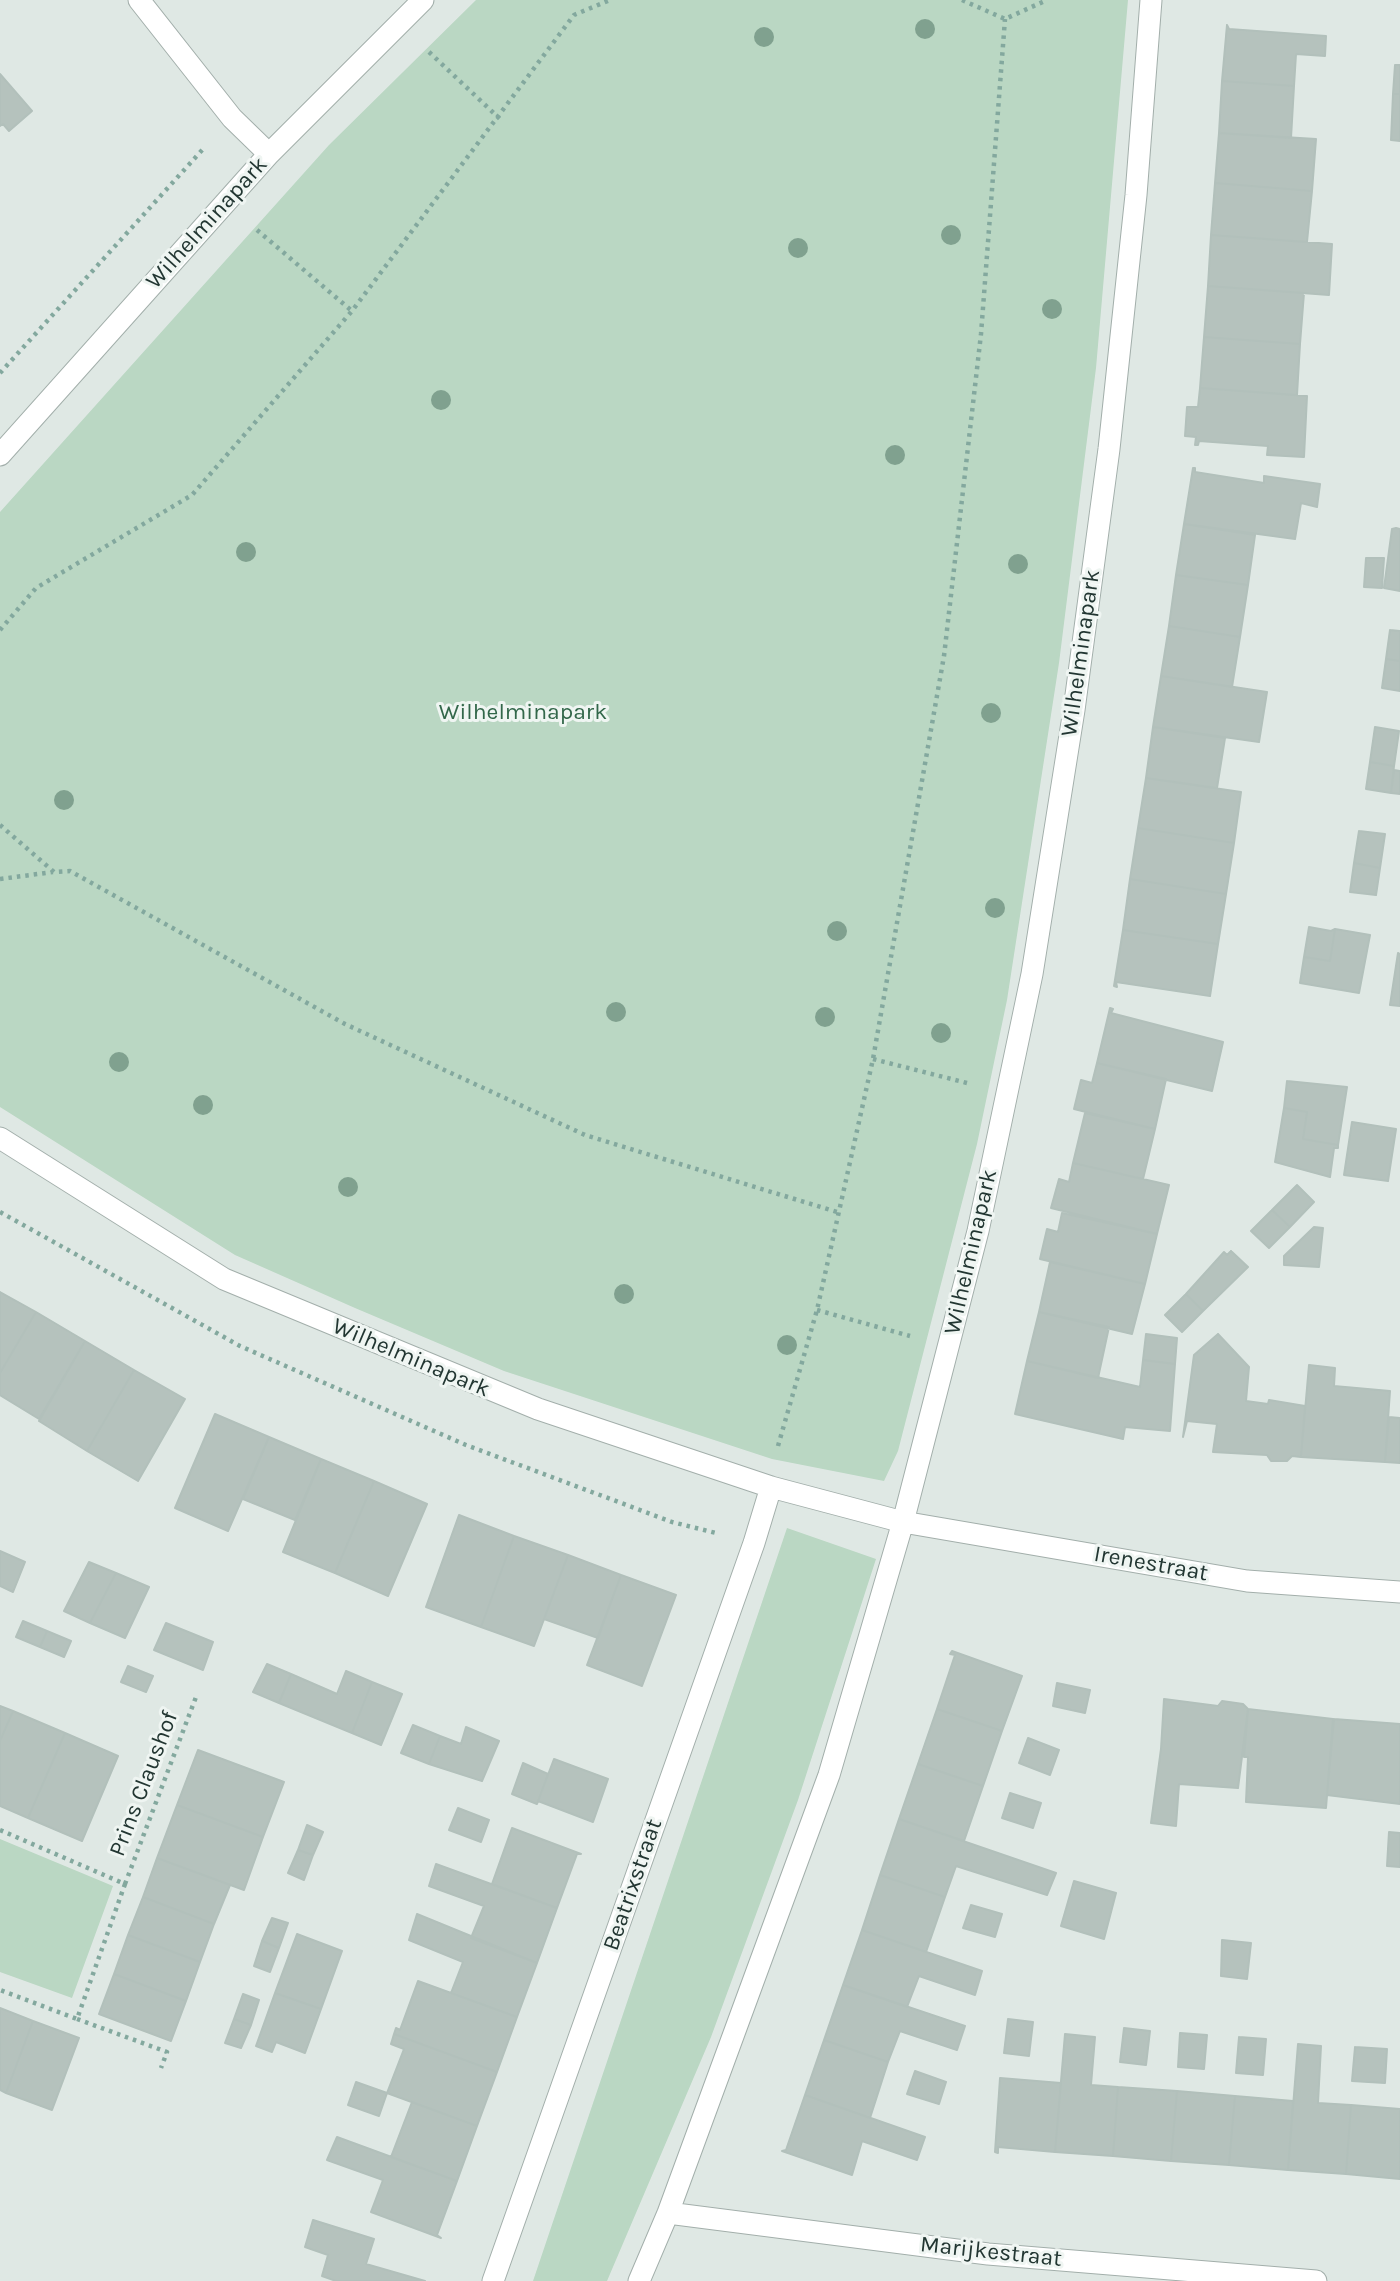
<!DOCTYPE html>
<style>
body{margin:0}
canvas{display:block;background:#dfe8e4}
</style>
<canvas width="1400" height="2281"></canvas>
<script>
const context = document.querySelector('canvas').getContext('2d');
context.lineJoin = 'round';
function paint(path, color) { context.fillStyle = color; context.fill(path, 'evenodd'); }
const toPath = rows => new Path2D(rows.map(r => 'M' + r).join(''));
function strokePath(path, color, width, dash) { context.strokeStyle = color; context.lineWidth = width; context.lineCap = dash ? 'butt' : 'round'; context.setLineDash(dash || []); context.stroke(path); }
function drawText(font, color, halo, rows, align = 'center') {
  context.font = font + ' Karla,sans-serif'; context.lineWidth = 6; context.setLineDash([]); context.textBaseline = 'middle'; context.strokeStyle = halo; context.fillStyle = color; for (const [text, x, y, turn = 0] of rows) {
    context.save(); context.translate(x, y); context.rotate((+turn || 0) * Math.PI / 180); context.textAlign = isNaN(turn) ? turn : align; if (halo) context.strokeText(text, 0, 0); context.fillText(text, 0, 0); context.restore();
  }
}
paint(toPath([
 [476,0,1128,0,1096,368,1059,663,1007,1000,977,1144,898,1451,884,1481,772,1459,504,1371,355,1308,235,1255,0,1107,0,512,329,145],
 [787,1528,876,1559,798,1800,711,2037,607,2281,533,2281],
 [0,1839,113,1886,72,1998,0,1972]
]), '#bad7c3');
const building = toPath([
 [1227,25,1229,29,1326,36,1325,56,1296,54,1294,86,1222,81,1227,25],
 [1395,65,1400,65,1400,94,1393,94,1395,65],
 [0,74,32,111,9,131,3,124,0,126,0,74],
 [1222,81,1294,86,1291,138,1219,133,1222,81],
 [1393,94,1400,94,1400,141,1391,140,1393,94],
 [1219,133,1316,139,1312,191,1215,183,1219,133],
 [1215,183,1312,191,1307,242,1211,235,1215,183],
 [1211,235,1332,244,1329,295,1208,286,1211,235],
 [1208,286,1304,293,1300,344,1204,337,1208,286],
 [1204,337,1300,344,1297,395,1200,388,1204,337],
 [1200,388,1307,396,1304,457,1267,455,1268,446,1199,441,1198,445,1195,445,1196,437,1185,436,1187,407,1198,407,1200,388],
 [1193,468,1195,468,1195,472,1264,483,1264,476,1320,484,1317,507,1301,503,1295,539,1184,524,1193,468],
 [1184,524,1255,535,1248,585,1176,575,1184,524],
 [1396,528,1400,529,1400,591,1384,588,1392,529,1396,528],
 [1366,558,1384,558,1382,588,1364,587,1366,558],
 [1176,575,1248,585,1240,637,1169,626,1176,575],
 [1169,626,1240,637,1232,687,1161,676,1169,626],
 [1390,630,1400,631,1400,661,1386,659,1390,630],
 [1386,659,1400,661,1400,691,1382,688,1386,659],
 [1161,676,1267,692,1259,742,1153,727,1161,676],
 [1153,727,1225,738,1217,788,1146,778,1153,727],
 [1375,727,1399,731,1394,766,1370,762,1375,727],
 [1370,762,1394,766,1391,793,1366,789,1370,762],
 [1394,770,1400,771,1400,794,1391,793,1394,770],
 [1146,778,1241,792,1234,843,1138,828,1146,778],
 [1138,828,1234,843,1226,894,1130,879,1138,828],
 [1359,831,1385,834,1380,868,1354,863,1359,831],
 [1354,863,1380,868,1376,895,1350,892,1354,863],
 [1130,879,1226,894,1218,944,1123,930,1130,879],
 [1309,927,1331,931,1335,929,1330,961,1304,957,1309,927],
 [1335,929,1370,935,1359,993,1300,983,1304,957,1330,961,1335,929],
 [1123,930,1218,944,1210,996,1116,982,1117,987,1114,986,1123,930],
 [1398,953,1400,954,1400,1006,1390,1005,1398,953],
 [1110,1008,1113,1009,1111,1013,1223,1042,1212,1091,1097,1063,1110,1008],
 [1097,1063,1166,1079,1155,1129,1074,1109,1081,1080,1092,1083,1097,1063],
 [1287,1081,1347,1087,1338,1145,1303,1139,1307,1112,1284,1108,1287,1081],
 [1284,1108,1307,1112,1303,1139,1338,1145,1338,1148,1334,1148,1330,1177,1275,1162,1284,1108],
 [1085,1113,1155,1129,1143,1179,1073,1163,1085,1113],
 [1352,1122,1396,1129,1388,1181,1344,1175,1352,1122],
 [1073,1163,1169,1185,1157,1234,1051,1208,1059,1179,1069,1182,1073,1163],
 [1297,1185,1314,1202,1290,1227,1272,1210,1297,1185],
 [1272,1210,1290,1227,1269,1248,1251,1231,1272,1210],
 [1062,1213,1157,1234,1145,1284,1040,1259,1047,1229,1058,1232,1062,1213],
 [1314,1227,1323,1228,1319,1267,1284,1265,1284,1256,1314,1227],
 [1231,1251,1248,1267,1203,1311,1186,1294,1224,1252,1227,1255,1231,1251],
 [1050,1262,1145,1284,1132,1334,1039,1312,1050,1262],
 [0,1292,36,1312,0,1373,0,1292],
 [1186,1294,1203,1311,1182,1332,1165,1315,1186,1294],
 [36,1312,85,1341,39,1419,0,1395,0,1373,36,1312],
 [1039,1312,1109,1327,1098,1378,1027,1361,1039,1312],
 [1146,1334,1177,1338,1175,1364,1143,1360,1146,1334],
 [1218,1334,1249,1367,1246,1401,1268,1404,1269,1400,1305,1406,1301,1457,1292,1456,1287,1461,1271,1461,1267,1455,1213,1452,1217,1424,1187,1421,1183,1437,1194,1355,1218,1334],
 [85,1341,134,1370,87,1451,39,1421,85,1341],
 [1143,1360,1175,1364,1170,1431,1125,1427,1123,1439,1015,1414,1027,1361,1140,1387,1143,1360],
 [1309,1365,1335,1368,1334,1386,1390,1391,1385,1462,1301,1457,1309,1365],
 [134,1370,185,1399,138,1481,87,1451,134,1370],
 [215,1414,269,1437,228,1531,175,1508,215,1414],
 [1389,1417,1400,1418,1400,1463,1385,1462,1389,1417],
 [269,1437,321,1459,295,1520,243,1499,269,1437],
 [321,1459,374,1481,335,1573,283,1552,321,1459],
 [374,1481,427,1504,388,1596,335,1573,374,1481],
 [459,1515,514,1536,481,1627,426,1607,459,1515],
 [514,1536,568,1555,534,1646,481,1627,514,1536],
 [0,1551,25,1562,13,1592,0,1586,0,1551],
 [568,1555,621,1575,598,1638,544,1619,568,1555],
 [89,1562,116,1573,90,1623,64,1611,89,1562],
 [116,1573,149,1587,125,1638,90,1623,116,1573],
 [621,1575,676,1595,642,1686,587,1665,621,1575],
 [23,1621,47,1631,40,1647,16,1637,23,1621],
 [166,1623,213,1642,203,1670,154,1650,166,1623],
 [47,1631,71,1641,64,1657,40,1647,47,1631],
 [952,1651,1022,1676,1002,1731,937,1709,955,1655,950,1654,952,1651],
 [267,1664,291,1674,279,1703,253,1692,267,1664],
 [128,1666,153,1676,146,1692,121,1682,128,1666],
 [346,1671,372,1682,352,1733,279,1703,291,1674,337,1694,346,1671],
 [372,1682,402,1694,381,1745,352,1733,372,1682],
 [1057,1683,1090,1690,1085,1713,1053,1706,1057,1683],
 [1164,1699,1218,1706,1222,1701,1243,1704,1248,1709,1238,1788,1179,1784,1176,1826,1151,1823,1161,1749,1164,1699],
 [0,1706,13,1711,0,1741,0,1706],
 [937,1709,1002,1731,983,1786,918,1764,937,1709],
 [1248,1709,1333,1719,1326,1808,1246,1802,1248,1757,1244,1757,1248,1709],
 [13,1711,65,1733,28,1818,0,1806,0,1741,13,1711],
 [1334,1719,1400,1724,1400,1804,1327,1795,1334,1719],
 [413,1725,440,1736,429,1764,401,1753,413,1725],
 [466,1727,499,1741,482,1781,429,1764,440,1736,461,1744,466,1727],
 [65,1733,118,1756,82,1841,28,1818,65,1733],
 [1028,1738,1059,1750,1050,1775,1019,1763,1028,1738],
 [198,1750,284,1782,263,1837,177,1805,198,1750],
 [554,1759,608,1779,593,1822,538,1801,554,1759],
 [523,1763,548,1774,537,1804,512,1794,523,1763],
 [918,1764,983,1786,964,1841,899,1819,918,1764],
 [1010,1793,1041,1803,1033,1828,1002,1818,1010,1793],
 [177,1805,263,1837,244,1890,157,1858,177,1805],
 [458,1808,489,1820,481,1842,449,1830,458,1808],
 [899,1819,1056,1873,1047,1895,956,1866,945,1897,880,1875,899,1819],
 [307,1825,323,1832,313,1855,298,1850,307,1825],
 [512,1828,581,1854,577,1854,557,1908,492,1884,512,1828],
 [1389,1832,1400,1833,1400,1867,1387,1866,1389,1832],
 [298,1850,313,1855,304,1880,288,1873,298,1850],
 [157,1858,230,1885,214,1924,143,1897,157,1858],
 [436,1864,557,1908,537,1963,471,1938,484,1906,429,1886,436,1864],
 [880,1875,945,1897,926,1952,862,1930,880,1875],
 [1074,1881,1116,1893,1104,1939,1061,1926,1074,1881],
 [143,1897,214,1924,200,1962,128,1935,143,1897],
 [971,1905,1002,1914,995,1937,963,1928,971,1905],
 [417,1914,537,1963,517,2017,451,1993,463,1962,409,1940,417,1914],
 [272,1918,288,1923,279,1948,262,1941,272,1918],
 [862,1930,982,1971,975,1995,919,1976,907,2007,843,1985,862,1930],
 [297,1934,342,1951,321,2009,275,1993,297,1934],
 [128,1935,200,1962,186,2001,114,1974,128,1935],
 [1222,1940,1251,1943,1247,1979,1221,1976,1222,1940],
 [262,1941,279,1948,270,1972,254,1966,262,1941],
 [114,1974,186,2001,171,2041,99,2014,114,1974],
 [418,1981,517,2017,497,2072,394,2034,396,2028,400,2030,418,1981],
 [843,1985,965,2026,957,2050,900,2031,888,2062,824,2040,843,1985],
 [275,1993,321,2009,305,2053,276,2042,272,2052,256,2046,275,1993],
 [243,1994,259,2000,251,2025,234,2019,243,1994],
 [0,2008,33,2021,6,2093,0,2090,0,2008],
 [234,2019,251,2025,241,2048,225,2043,234,2019],
 [1008,2019,1033,2022,1029,2056,1004,2053,1008,2019],
 [33,2021,79,2038,52,2110,6,2093,33,2021],
 [1124,2028,1150,2031,1146,2065,1120,2062,1124,2028],
 [1180,2033,1207,2035,1204,2069,1178,2067,1180,2033],
 [394,2034,497,2072,477,2126,387,2093,404,2049,391,2044,394,2034],
 [1065,2034,1095,2037,1091,2085,1118,2087,1113,2156,1055,2152,1065,2034],
 [1239,2037,1266,2039,1263,2075,1236,2073,1239,2037],
 [824,2040,888,2062,870,2118,805,2095,824,2040],
 [1298,2044,1321,2046,1318,2103,1351,2105,1346,2174,1288,2170,1298,2044],
 [1355,2047,1387,2049,1385,2083,1352,2081,1355,2047],
 [915,2071,946,2082,939,2104,907,2094,915,2071],
 [1000,2078,1061,2083,1055,2152,998,2147,998,2153,995,2152,1000,2078],
 [356,2082,387,2093,379,2116,348,2105,356,2082],
 [1118,2087,1177,2091,1171,2161,1113,2156,1118,2087],
 [1177,2091,1235,2096,1229,2165,1171,2161,1177,2091],
 [805,2095,925,2137,917,2160,862,2141,852,2175,782,2151,786,2150,805,2095],
 [1235,2096,1293,2101,1288,2170,1229,2165,1235,2096],
 [412,2102,477,2126,457,2181,391,2157,412,2102],
 [1351,2105,1400,2109,1400,2179,1346,2174,1351,2105],
 [337,2137,457,2181,437,2235,441,2238,371,2212,383,2180,327,2160,337,2137],
 [313,2220,374,2239,366,2264,425,2281,336,2281,322,2276,328,2255,305,2247,313,2220]
]);
paint(building, '#b5c2bd');
strokePath(building, '#b2c0bb', 2);
const minor = toPath([
 [139,0,232,118,269,154],
 [0,455,269,154,423,0],
 [0,1138,224,1279,538,1409,771,1487,903,1522,978,1231,1032,974,1074,710,1109,449,1136,195,1151,0],
 [668,2213,988,2254,1316,2281],
 [493,2281,754,1543,771,1487],
 [639,2281,668,2213,829,1775,903,1522,1247,1581,1400,1592]
]);
strokePath(minor, '#a3afab', 23);
strokePath(toPath([
 [962,0,1005,19,1047,0],
 [429,52,500,119],
 [257,230,352,311],
 [0,373,204,148],
 [0,630,36,588,192,495,352,311,574,15,610,0],
 [0,825,54,872,70,871,345,1024,585,1135,837,1212],
 [0,879,53,872],
 [873,1059,967,1083],
 [0,1212,240,1346,466,1445,672,1522,716,1533],
 [817,1310,910,1336],
 [778,1446,817,1310,873,1059,944,656,981,334,1005,19],
 [0,1830,125,1884,77,2019,0,1990],
 [125,1884,196,1697],
 [77,2019,167,2052,161,2068]
]), '#83a89e', 4.5, [3.5, 5]);
strokePath(minor, '#fff', 21);
context.fillStyle = '#80a18f';
for (const [x, y] of [
 [925,29],
 [764,37],
 [951,235],
 [798,248],
 [1052,309],
 [441,400],
 [895,455],
 [246,552],
 [1018,564],
 [991,713],
 [64,800],
 [995,908],
 [837,931],
 [616,1012],
 [825,1017],
 [941,1033],
 [119,1062],
 [203,1105],
 [348,1187],
 [624,1294],
 [787,1345]
]) { context.beginPath(); context.arc(x, y, 10, 0, 2 * Math.PI); context.fill(); }
drawText('23px', '#223632', '#eff5f2', [
 ["Wilhelminapark",207,223,-48],
 ["Wilhelminapark",1081,653,-82],
 ["Wilhelminapark",971,1252,-77],
 ["Wilhelminapark",411,1358,23],
 ["Irenestraat",1151,1564,10],
 ["Prins Claushof",144,1784,-69],
 ["Beatrixstraat",633,1885,-71],
 ["Marijkestraat",991,2252,6]
]);
drawText('23px', '#32674a', '#eff5f2', [
 ["Wilhelminapark",523,712]
]);
</script>
